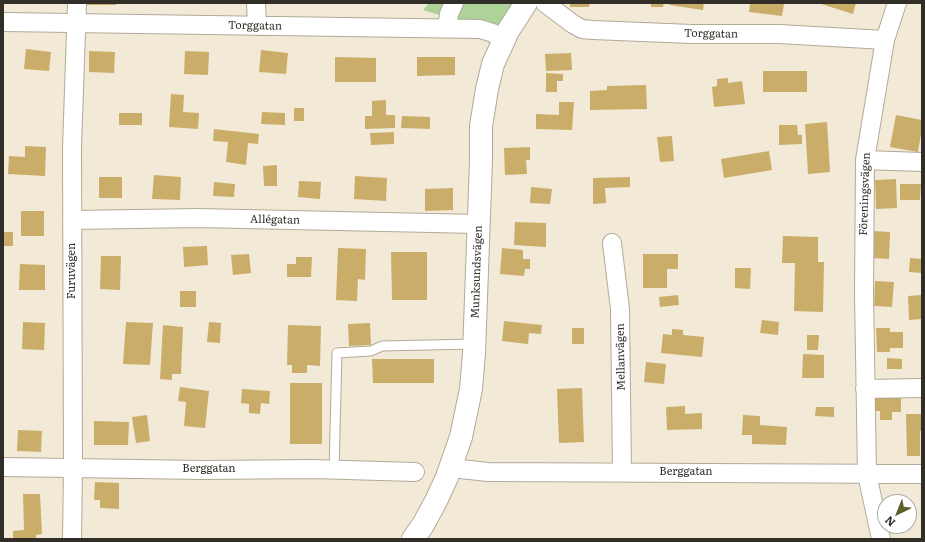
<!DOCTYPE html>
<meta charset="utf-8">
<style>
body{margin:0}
#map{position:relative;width:925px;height:542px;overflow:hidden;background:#f2ead7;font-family:Literata,serif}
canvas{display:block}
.frame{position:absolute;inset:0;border:4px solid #312e27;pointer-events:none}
.north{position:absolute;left:877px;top:494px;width:40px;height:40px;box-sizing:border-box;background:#fff;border:1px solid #adaba9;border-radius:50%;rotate:223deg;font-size:11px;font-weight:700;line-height:16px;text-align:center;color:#312e27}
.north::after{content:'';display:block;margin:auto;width:14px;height:18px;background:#625e2a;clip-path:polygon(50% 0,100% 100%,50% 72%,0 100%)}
</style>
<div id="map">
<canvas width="925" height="542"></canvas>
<div class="frame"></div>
<div class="north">N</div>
</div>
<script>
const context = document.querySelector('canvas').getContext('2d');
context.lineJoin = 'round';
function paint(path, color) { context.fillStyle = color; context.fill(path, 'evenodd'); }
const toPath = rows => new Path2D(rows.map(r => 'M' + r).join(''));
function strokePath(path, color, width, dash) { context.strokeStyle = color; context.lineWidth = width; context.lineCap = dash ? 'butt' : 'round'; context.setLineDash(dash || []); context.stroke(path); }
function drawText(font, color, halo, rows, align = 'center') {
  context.font = font + ' Literata,serif'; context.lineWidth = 3.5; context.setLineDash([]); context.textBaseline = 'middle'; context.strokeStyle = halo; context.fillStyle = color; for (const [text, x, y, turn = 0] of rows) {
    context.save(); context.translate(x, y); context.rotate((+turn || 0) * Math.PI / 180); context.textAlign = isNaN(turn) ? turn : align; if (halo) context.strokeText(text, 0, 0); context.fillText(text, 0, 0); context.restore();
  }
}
paint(toPath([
 [429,3,533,3,509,36,423,10]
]), '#add398');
paint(toPath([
 [86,3,116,3,116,5,86,5],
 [570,3,590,3,589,7,570,7],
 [651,3,664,3,663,7,651,7],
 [670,3,704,3,703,10,669,5],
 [750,3,784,4,782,16,749,12],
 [818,3,856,3,853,14],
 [26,49,51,52,49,71,24,69],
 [261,50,288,53,286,74,259,72],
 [89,51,115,52,114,73,89,72],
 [185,51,209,52,208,75,184,74],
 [571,53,572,70,546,71,545,54],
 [335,57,376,58,376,82,335,82],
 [417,57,455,57,455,75,417,76],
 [763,71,807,71,807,92,763,92],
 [546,73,563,74,563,81,557,81,557,92,546,92],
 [728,78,728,83,742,81,745,104,714,107,712,87,717,86,717,79],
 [646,85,647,109,590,110,590,91,607,90,607,86],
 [171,94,184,95,183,112,199,113,198,129,169,127],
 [386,100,386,115,395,115,395,128,365,129,365,116,372,116,372,101],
 [559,102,574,102,572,130,536,129,536,114,559,115],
 [294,108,304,108,304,121,294,121],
 [262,112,285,113,285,125,261,124],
 [119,113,142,113,142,125,119,125],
 [896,115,922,120,922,128,918,152,890,147],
 [402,116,430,117,430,129,401,128],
 [827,122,830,172,808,174,805,124],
 [779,125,797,125,798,135,802,135,802,144,779,145],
 [214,129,259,134,258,144,248,143,246,165,226,162,228,142,213,141],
 [394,132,394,144,371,145,370,133],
 [672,136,674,161,660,162,657,137],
 [25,146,46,147,45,176,8,174,9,156,25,157],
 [530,147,530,160,526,160,527,174,505,175,504,148],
 [769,151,772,170,724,178,721,159],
 [277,165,277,186,264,186,263,166],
 [154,175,181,177,180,200,152,199],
 [355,176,387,178,386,201,354,199],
 [99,177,122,177,122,198,99,198],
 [630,177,630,187,605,188,606,203,593,204,593,178],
 [896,179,897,208,876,209,875,180],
 [299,181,321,182,320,199,298,197],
 [214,182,235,184,234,197,213,196],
 [900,184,921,184,920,200,900,200],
 [531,187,552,189,550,204,530,203],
 [453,188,453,210,425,211,425,189],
 [21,211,44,211,44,236,21,236],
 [515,222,546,223,546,247,514,245],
 [872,231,890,232,889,259,871,258],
 [3,232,13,232,13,246,3,246],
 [783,236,818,237,818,262,824,262,823,312,794,311,795,263,782,263],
 [207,246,208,265,184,267,183,247],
 [338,248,366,249,365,280,358,279,357,301,336,300],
 [502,248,523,250,523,259,530,259,530,269,525,269,524,276,500,274],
 [391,252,427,252,427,300,392,300],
 [249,254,251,273,233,275,231,255],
 [643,254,678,254,678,269,667,269,667,288,643,288],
 [101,256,121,256,120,290,100,289],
 [296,257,312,257,311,277,287,277,287,264,296,264],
 [910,258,922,259,922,273,909,272],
 [20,264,45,265,45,290,19,290],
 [735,268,751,268,750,289,735,288],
 [875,281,894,282,892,307,874,306],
 [180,291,196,291,196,307,180,307],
 [678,295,679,305,660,307,659,297],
 [922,295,922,319,909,320,908,296],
 [762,320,779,322,778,335,760,333],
 [504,321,542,325,541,334,529,333,528,344,502,341],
 [23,322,45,323,44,350,22,349],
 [126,322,153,323,150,365,123,364],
 [209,322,221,323,220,343,207,342],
 [370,323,371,345,349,346,348,324],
 [163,325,183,327,181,374,172,374,172,380,160,379],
 [288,325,321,326,320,366,307,365,307,373,292,373,292,365,287,365],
 [572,328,584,328,584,344,572,344],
 [876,328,890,328,890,332,903,332,903,348,890,348,890,352,877,352],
 [672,329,683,330,683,335,704,337,702,357,661,353,663,334,672,335],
 [807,335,819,335,818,350,807,350],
 [803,354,824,355,824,378,802,378],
 [887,358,902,359,902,369,887,369],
 [372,359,434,359,434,383,373,383],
 [646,362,666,364,664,384,644,382],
 [290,383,322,383,322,444,290,444],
 [180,387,209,391,205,428,184,426,186,402,178,401],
 [582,388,584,442,559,443,557,389],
 [242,389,270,391,269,404,261,403,260,414,249,413,249,404,241,403],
 [870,397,901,398,901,412,892,412,892,420,880,420,880,411,869,411],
 [685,406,685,414,702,413,702,429,667,430,666,407],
 [816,407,834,407,834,417,815,416],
 [906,414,922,414,922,431,920,431,920,456,907,456],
 [147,415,150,441,136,443,132,417],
 [743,415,760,416,760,425,787,427,786,445,752,444,752,435,742,435],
 [94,421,129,422,128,445,94,445],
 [18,430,42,431,41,452,17,451],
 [95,482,119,483,119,509,100,508,100,500,94,500],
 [23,494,40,494,42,534,36,535,36,539,13,539,13,531,24,530]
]), '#cbad6a');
const service = toPath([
 [334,470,337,353,371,351,382,346,474,344]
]);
const minor = toPath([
 [256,3,257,26],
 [545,3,573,24,582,29,593,30,692,34,779,34,885,40],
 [3,22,480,29,493,33,504,40],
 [447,28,449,14,454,3],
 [865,160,922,162],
 [72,220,197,218,478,224],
 [612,243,620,309,622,472],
 [865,389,922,388],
 [3,467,203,470,312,469,415,472],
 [451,468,488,472,922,474],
 [72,539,73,468,72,148,77,3],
 [881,539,867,474,864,294,865,160,885,40,897,3]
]);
const tertiary = toPath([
 [413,539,423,525,436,501,447,477,461,437,471,389,474,353,481,161,481,126,487,89,493,64,508,31,526,3]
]);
strokePath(service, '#b2aa99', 11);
strokePath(minor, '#b2aa99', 20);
strokePath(tertiary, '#b2aa99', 24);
strokePath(service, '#fff', 9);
strokePath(minor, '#fff', 18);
strokePath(tertiary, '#fff', 22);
drawText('11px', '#312e27', '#fff', [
 ["Torggatan",255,26,1],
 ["Torggatan",711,34,1],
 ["Föreningsvägen",865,194,-88],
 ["Allégatan",275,220,1],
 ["Furuvägen",72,271,-90],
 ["Munksundsvägen",477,272,-88],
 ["Mellanvägen",621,357,-91],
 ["Berggatan",209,469],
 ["Berggatan",686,472]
]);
</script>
